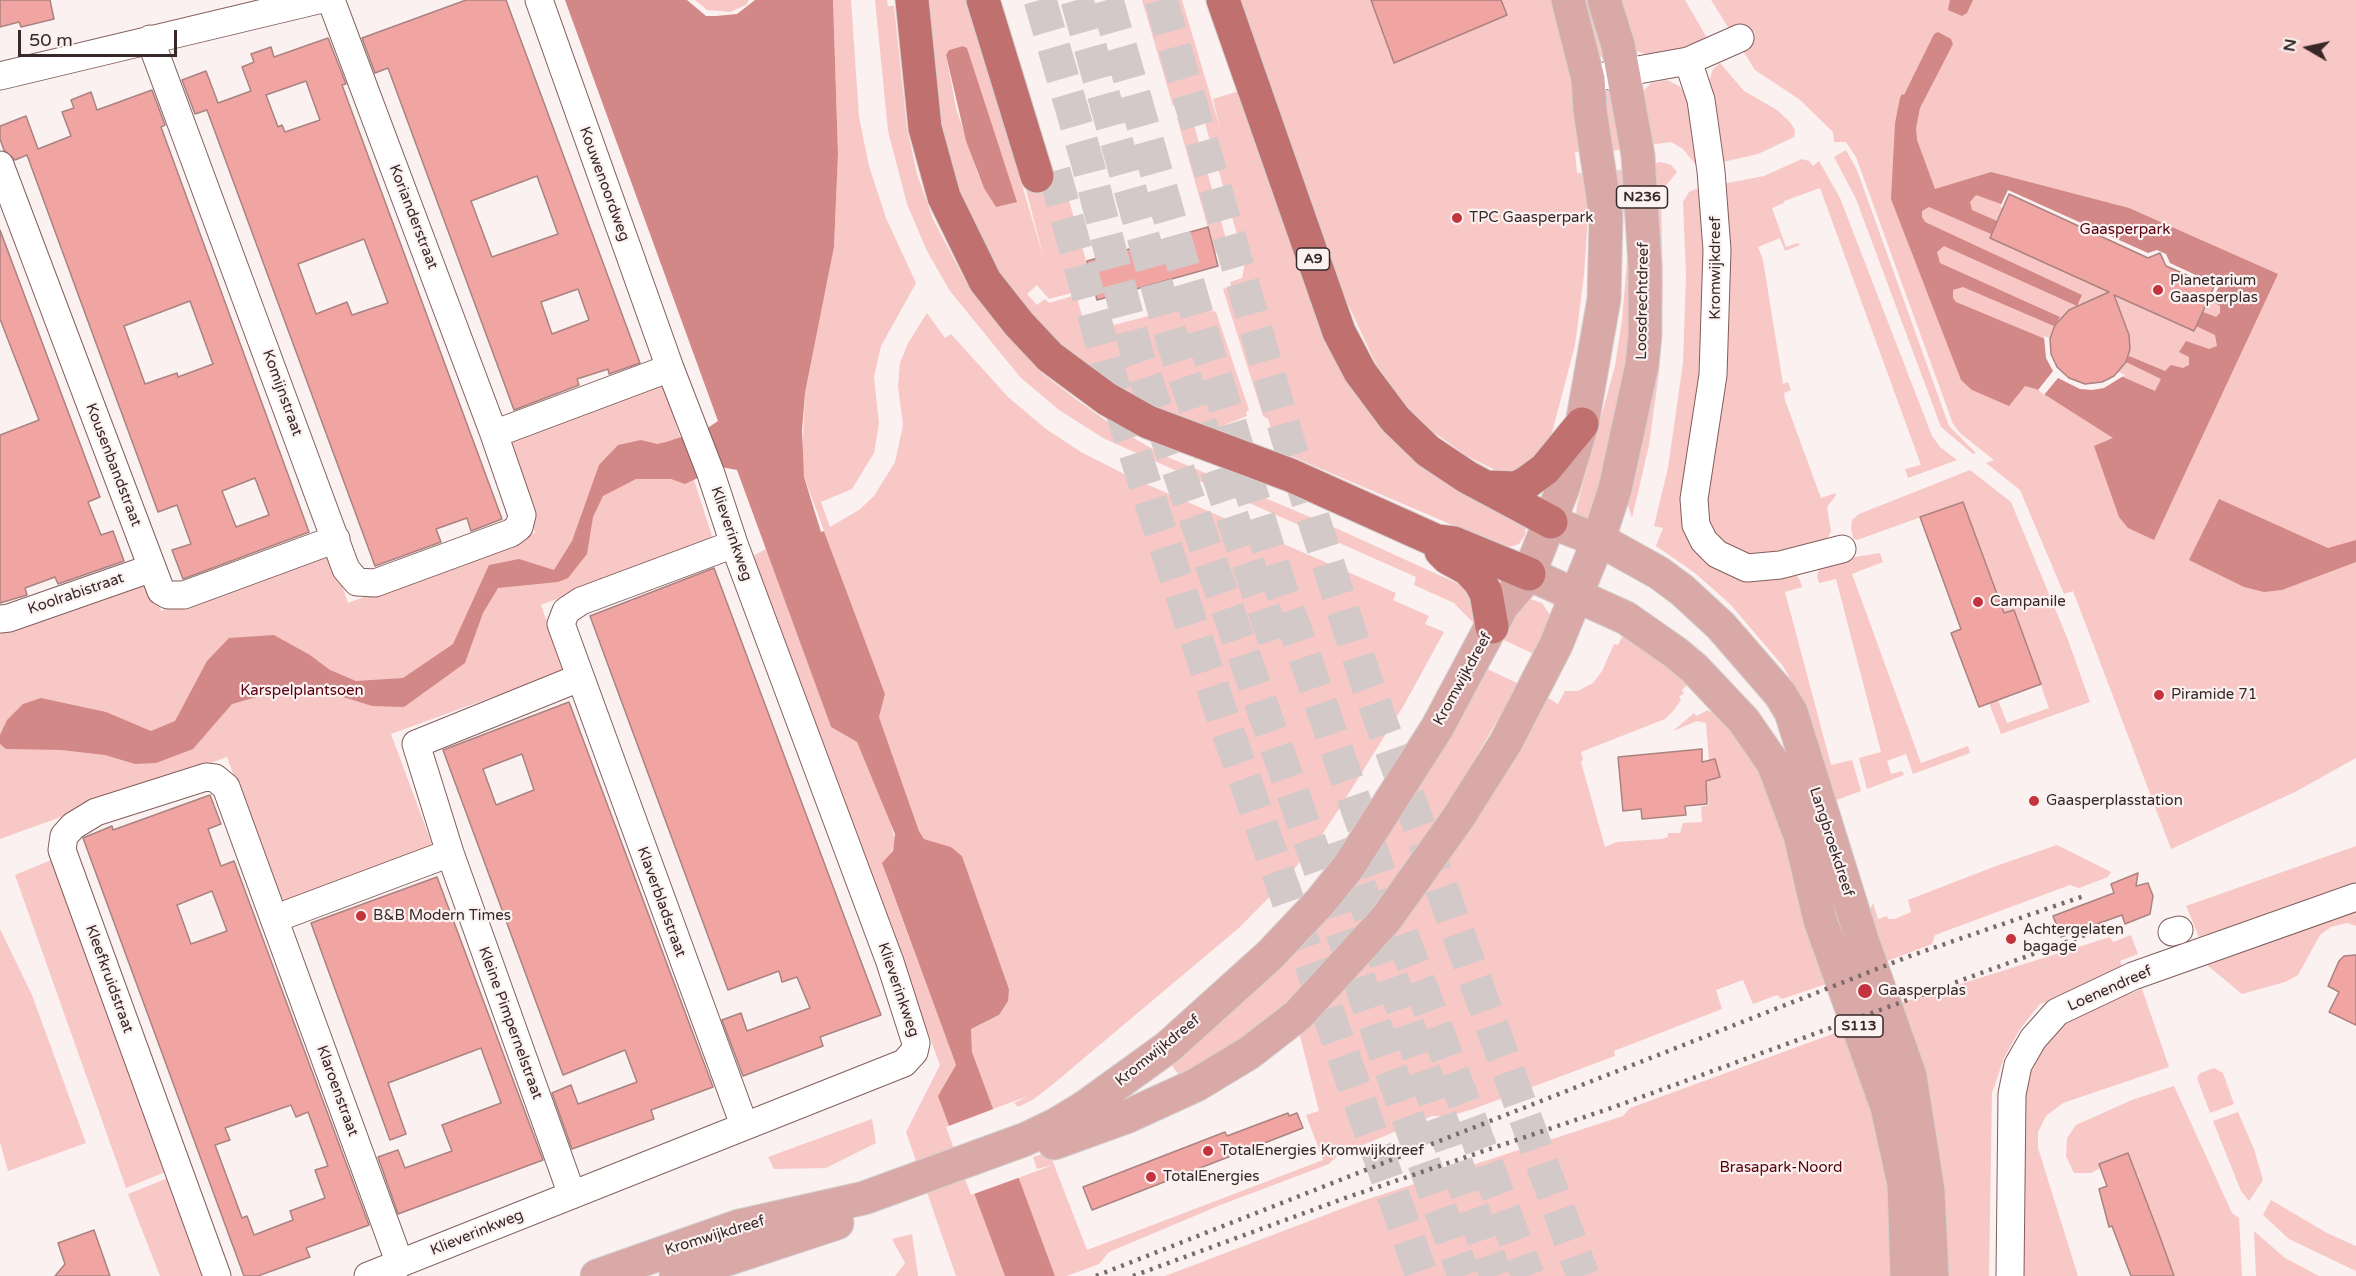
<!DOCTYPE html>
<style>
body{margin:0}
#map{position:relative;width:2356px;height:1276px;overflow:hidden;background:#faf1f0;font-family:"Varela Round",sans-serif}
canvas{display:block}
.north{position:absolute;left:2278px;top:18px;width:60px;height:60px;-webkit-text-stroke:4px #faf1f0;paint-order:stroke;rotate:279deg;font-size:16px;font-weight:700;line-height:24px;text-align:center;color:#382827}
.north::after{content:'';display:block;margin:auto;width:21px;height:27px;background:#382827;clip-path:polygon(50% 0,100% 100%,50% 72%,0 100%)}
.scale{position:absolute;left:18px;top:30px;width:159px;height:27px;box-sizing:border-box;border:3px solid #382827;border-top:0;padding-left:8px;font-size:18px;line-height:21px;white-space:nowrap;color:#382827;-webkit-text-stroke:4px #faf1f0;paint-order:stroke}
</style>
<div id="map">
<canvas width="2356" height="1276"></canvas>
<div class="north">N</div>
<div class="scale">50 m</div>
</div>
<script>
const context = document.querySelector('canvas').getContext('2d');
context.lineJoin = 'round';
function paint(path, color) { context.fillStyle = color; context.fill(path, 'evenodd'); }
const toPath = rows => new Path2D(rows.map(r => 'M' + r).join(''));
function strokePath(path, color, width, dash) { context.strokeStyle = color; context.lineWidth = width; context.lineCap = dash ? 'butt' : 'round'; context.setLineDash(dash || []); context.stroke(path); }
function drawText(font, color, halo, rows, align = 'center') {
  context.font = font + ' "Varela Round",sans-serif'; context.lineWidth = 4.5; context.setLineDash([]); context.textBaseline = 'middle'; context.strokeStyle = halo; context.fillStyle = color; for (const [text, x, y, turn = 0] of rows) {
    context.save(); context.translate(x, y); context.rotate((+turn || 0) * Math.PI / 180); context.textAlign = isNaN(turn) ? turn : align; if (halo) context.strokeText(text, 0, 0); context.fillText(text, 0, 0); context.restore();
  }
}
paint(toPath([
 [695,0,749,0,746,5,730,12,707,10],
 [833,0,851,0,859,117,869,166,886,218,916,283,881,346,874,377,879,423,874,453,852,489,821,502,830,527,859,510,874,496,895,462,903,425,898,386,900,363,908,343,927,313,945,338,951,334,1008,397,1046,429,1081,452,1130,477,1396,593,1393,600,1429,616,1425,624,1444,632,1404,705,1339,809,1321,836,1282,884,1240,927,1052,1085,1034,1099,1018,1107,1014,1103,1028,1096,993,1109,972,1052,971,1029,999,1015,1009,989,962,856,951,847,924,839,919,831,879,717,885,694,804,477,802,459,805,393,834,247,838,154],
 [875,0,887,0,888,6,894,6,907,128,917,174,933,219,966,282,1018,348,1043,374,1077,400,1118,429,1165,456,1329,525,1461,585,1469,593,1478,628,1454,603,1414,585,1416,577,1105,439,1059,410,1020,377,950,291,927,251,907,204,888,131],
 [917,0,967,0,1044,259,1024,182,1061,172,1087,264,1084,268,1090,288,1049,299,1037,285,1027,294,1037,305,1045,299,1049,303,1076,295,1087,332,1194,304,1216,312,1249,410,1246,412,1247,416,1224,425,1223,430,1215,428,1213,431,1142,408,1026,322,946,182],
 [963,46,967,48,982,98,996,207,978,174,956,108,946,55,949,50],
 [1142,0,1182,0,1220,128,1213,99,1239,91,1205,0,1215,0,1340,352,1526,521,1525,535,1519,544,1506,548,1277,450,1280,444,1272,432,1268,419,1263,416,1223,289,1231,286,1230,282,1242,278,1245,262,1198,99,1173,106],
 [1240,0,1555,0,1590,153,1575,152,1577,173,1591,174,1584,275,1575,345,1547,452,1515,480,1467,456,1432,431,1405,405,1375,362,1341,289],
 [1578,0,1598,0,1607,62,1597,53],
 [1610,0,1685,0,1707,38,1695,46,1650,55,1642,53,1634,50],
 [1711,0,2356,0,2356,758,2295,792,2171,849,2073,591,2064,594,2020,490,1986,463,1994,460,1961,434,1953,424,1856,157,1846,142,1834,142,1833,132,1799,99,1755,70],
 [1720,63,1744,91,1777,110,1790,122,1795,130,1794,137,1758,154,1723,162,1709,81,1713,69],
 [1667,80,1679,86,1689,97,1696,165,1683,149,1671,142,1642,146,1639,96,1651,83],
 [1612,88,1630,148,1606,152,1603,94],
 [1183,117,1184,119,1190,118,1192,126,1194,125,1228,246,1225,247,1226,250,1215,253,1177,118],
 [1846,150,1857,170,1949,426,1976,453,1973,454,1941,427,1856,199,1834,157],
 [1802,159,1809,161,1813,166,1819,161,1840,198,1932,436,1940,447,1957,460,1908,478,1905,469,1921,465,1820,188,1784,201,1784,203,1772,208,1786,247,1798,243,1800,245,1785,251,1780,238,1758,247,1763,260,1783,384,1788,382,1791,390,1784,393,1785,400,1821,498,1836,493,1836,495,1827,507,1831,531,1826,542,1756,559,1718,542,1705,520,1723,184,1764,176],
 [1661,162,1671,165,1677,172,1664,188,1661,199,1663,288,1659,372,1649,445,1632,518,1627,502,1644,165],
 [1633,168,1639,272,1623,389,1593,520,1576,515,1577,505,1615,366,1622,320,1628,249,1626,223,1612,171],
 [1703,186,1707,286,1687,527,1796,575,1800,580,1802,587,1785,592,1831,765,1852,760,1861,791,1831,802,1806,707,1783,666,1730,604,1695,573,1656,546,1663,528,1654,526,1668,468,1683,363,1686,275,1683,202,1689,192],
 [662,381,713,539,541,605,564,671,391,734,433,847,281,903,227,757,0,839,0,630,148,575,161,611,330,550,348,603,535,533,505,440],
 [1970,470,2011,502,2068,640,2090,702,2001,734,1989,703,1998,700,2007,723,2049,708,2014,610,2004,613,1963,502,1857,540,1853,538,1851,528,1852,520,1859,514],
 [766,549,831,727,857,742,889,817,895,839,886,875,956,1065,1005,1276,956,1276,906,1132,940,1065,751,557],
 [1880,553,1883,562,1852,574,1921,763,1968,746,1970,753,1913,774,1906,754,1887,761,1891,774,1902,771,1904,775,1867,789,1859,758,1881,752,1836,579,1819,583,1817,576,1820,566,1836,560],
 [1530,599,1542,603,1551,616,1534,654,1495,636,1525,600],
 [1624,633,1691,681,1682,690,1684,693,1679,697,1681,700,1674,710,1665,719,1581,752,1583,760,1581,762,1605,847,1617,842,1661,839,1668,837,1668,833,1680,833,1683,823,1702,822,1701,807,1709,805,1708,800,1701,801,1699,782,1720,777,1715,760,1709,761,1706,723,1697,721,1673,731,1694,713,1696,716,1708,710,1710,712,1715,708,1752,757,1765,784,1832,982,1782,999,1777,995,1753,1004,1743,980,1716,990,1722,1009,1614,1051,1615,1056,1476,1108,1450,1116,1432,1116,1337,1156,1329,1164,1218,1206,1109,1252,1099,1264,1067,1276,1055,1276,1018,1178,1053,1165,1037,1169,1033,1157,1049,1152,1087,1250,1323,1160,1306,1115,1319,1111,1297,1024,1468,833,1509,768,1548,698,1558,704,1565,691,1578,691,1593,683,1602,671,1614,644,1618,645],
 [1479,665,1519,684,1422,848,1309,996,1184,1082,1170,1063,1241,1000],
 [2057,845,2111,872,2108,877,2079,888,2070,885,1935,935,1932,944,1882,963,1869,912,1873,903,1878,919,1887,916,1888,919,1895,919,1911,912,1908,900,1996,866],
 [2356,846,2356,887,2199,937,2186,906],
 [56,858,170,1170,126,1188,15,875],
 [2356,912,2356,926,2347,923,2331,927,2320,935,2298,975,2285,982,2242,994,2207,965],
 [0,929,32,995,86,1143,8,1171,0,1142],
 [2131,935,2138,954,2120,961,2122,967,2112,971,2114,977,2040,1004,2020,1029,2004,1058,1992,1093,1989,1276,1938,1276,1897,1004,2110,937,2113,942],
 [2142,989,2169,1067,2063,1103,2046,1116,2038,1132,2038,1148,2078,1276,2023,1276,2022,1092,2032,1065,2065,1018],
 [1849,1028,1888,1149,1898,1276,1165,1276,1362,1201,1623,1116,1630,1108],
 [2214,1068,2223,1073,2234,1104,2210,1113,2197,1078,2200,1073],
 [2174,1086,2232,1213,2239,1218,2242,1276,2172,1276,2136,1189,2139,1175,2124,1174,2115,1160,2091,1173,2074,1173,2066,1156,2067,1138,2076,1125,2132,1100],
 [2238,1112,2254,1149,2263,1180,2249,1201,2241,1191,2213,1121],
 [872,1119,876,1143,826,1168,774,1169,768,1157],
 [173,1176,207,1276,160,1276,128,1194],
 [2271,1200,2327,1233,2356,1246,2356,1271,2289,1239,2263,1215],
 [2254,1231,2285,1258,2319,1276,2256,1276],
 [912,1234,918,1276,895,1276,905,1263,892,1239]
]), '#f8c8c6');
paint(toPath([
 [565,0,687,0,706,16,716,16,737,14,755,0,833,0,838,154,834,247,805,393,802,430,804,477,821,532,824,531,885,694,879,717,919,831,924,839,951,847,962,856,1009,989,1008,1001,999,1015,971,1029,972,1052,1055,1276,1005,1276,938,1096,956,1065,882,863,893,851,895,834,857,742,831,727,737,470,721,467,685,484,671,479,636,479,603,496,593,517,587,554,568,578,558,582,498,588,483,613,465,663,404,707,372,706,302,684,232,704,193,749,156,763,135,764,105,755,61,750,6,749,0,744,0,735,7,720,23,704,41,698,106,712,151,731,175,721,207,661,229,638,274,635,310,655,330,670,356,681,403,678,453,644,489,565,519,559,554,570,572,541,599,465,618,445,641,440,657,444,666,442,706,429,718,421],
 [1950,0,1973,0,1967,13,1962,16,1948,10],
 [1938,32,1951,39,1953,44,1920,108,1916,128,1917,140,1935,189,1991,172,2129,208,2278,274,2154,540,2128,528,2119,517,2094,446,2113,438,2036,389,2025,386,2009,406,1972,390,1961,380,1891,199,1895,123,1900,98,1902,94,1904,95,1934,34],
 [1976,195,2004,205,2010,195,2149,258,2157,254,2163,257,2165,265,2214,287,2209,299,2220,306,2220,313,2216,317,2203,312,2196,326,2215,335,2217,346,2209,349,2186,341,2179,352,2189,357,2189,365,2183,368,2171,365,2165,371,2129,356,2126,362,2161,379,2155,391,2116,374,2106,381,2092,384,2071,379,2055,362,2050,341,1956,302,1953,298,1953,290,1963,287,2054,326,2060,317,1940,263,1937,252,1944,246,2077,306,2082,295,1925,222,1922,217,1922,211,1929,207,1991,234,1997,221,1972,210,1970,202],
 [963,46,967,48,1017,202,996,207,984,188,966,141,946,55,949,50],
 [2219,499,2328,548,2356,540,2356,562,2282,590,2264,592,2244,587,2189,560]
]), '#d28886');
paint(toPath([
 [2008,190,2148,253,2157,250,2166,254,2170,263,2219,286,2211,304,2207,302,2214,287,2165,265,2163,257,2157,254,2149,258,2010,195,2003,208,2000,207],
 [2044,336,2050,338,2051,354,2057,367,2071,379,2092,384,2108,380,2119,372,2125,375,2104,388,2092,390,2080,389,2058,378,2044,395,2038,390,2053,371,2046,358],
 [996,1108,1021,1177,971,1195,946,1127]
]), '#faf1f0');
const building = toPath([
 [0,0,50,0,54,19,21,27,19,22,0,27,0,0],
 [466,0,506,0,640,363,609,374,608,369,577,379,579,385,514,410,388,68,375,73,362,38,466,0],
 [537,176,558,234,492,257,471,201,537,176],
 [578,289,589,320,552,334,541,302,578,289],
 [1371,0,1501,0,1507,15,1394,63,1371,0],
 [328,38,346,84,342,85,502,519,471,531,467,518,436,529,441,542,375,566,207,110,195,114,182,80,206,71,218,103,251,91,242,67,254,62,251,54,271,47,274,57,328,38],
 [306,81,320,120,285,132,282,125,278,127,266,95,306,81],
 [364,239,388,303,352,315,347,302,316,314,298,264,364,239],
 [152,90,165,125,161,127,309,532,183,579,172,550,191,544,177,505,158,512,27,155,15,160,4,150,0,139,0,126,26,116,38,149,71,136,62,112,74,108,71,100,91,92,97,110,152,90],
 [190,301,213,364,178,377,177,373,145,384,124,326,190,301],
 [255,478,269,515,236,527,222,491,255,478],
 [2009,194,2148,258,2160,253,2166,266,2214,287,2194,331,2114,295,2129,335,2130,349,2126,362,2114,376,2102,382,2085,384,2069,378,2057,367,2051,354,2050,339,2055,325,2069,310,2109,292,1990,238,2009,194],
 [1208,227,1218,266,1097,300,1087,261,1208,227],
 [0,230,100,497,88,502,101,535,113,531,124,561,58,584,55,577,25,588,27,595,0,603,0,435,39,420,0,319,0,230],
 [1963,502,2004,613,2014,610,2041,684,1979,707,1951,633,1961,629,1920,517,1963,502],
 [714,568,881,1015,820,1037,823,1046,743,1076,722,1020,741,1013,747,1031,810,1008,797,977,782,982,779,971,728,990,590,616,714,568],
 [569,702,713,1087,651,1110,654,1119,572,1149,552,1093,571,1085,578,1104,637,1082,625,1050,563,1075,443,750,569,702],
 [522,754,534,790,496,805,483,769,522,754],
 [1702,749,1702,762,1715,759,1720,777,1706,781,1707,804,1685,806,1686,815,1642,819,1641,809,1623,811,1618,757,1702,749],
 [210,795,221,824,208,829,221,866,234,861,369,1225,306,1248,310,1257,258,1276,244,1276,83,838,112,826,113,830,210,795],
 [212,891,227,931,191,944,177,905,212,891],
 [291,1105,296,1117,308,1112,328,1166,315,1170,325,1198,290,1211,293,1220,254,1235,247,1216,242,1218,215,1145,230,1140,225,1128,291,1105],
 [2138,873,2136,886,2148,883,2153,896,2150,914,2125,924,2122,915,2061,937,2053,916,2114,893,2111,884,2138,873],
 [437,877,543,1160,398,1214,378,1157,398,1150,405,1168,452,1151,442,1125,501,1103,481,1048,388,1083,406,1134,390,1140,311,923,437,877],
 [2356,955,2356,1025,2329,1012,2339,992,2328,986,2339,961,2344,956,2356,955],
 [1288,1113,1289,1116,1297,1113,1303,1128,1092,1210,1083,1187,1225,1132,1227,1136,1288,1113],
 [2128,1153,2160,1237,2174,1276,2131,1276,2112,1226,2109,1227,2099,1189,2107,1186,2099,1164,2128,1153],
 [94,1230,110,1276,55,1276,65,1264,58,1243,94,1230]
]);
paint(building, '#f1a5a2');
strokePath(building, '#aa8381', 1.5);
strokePath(toPath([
 [1040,0,1087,161,1137,354,1464,1276],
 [1077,0,1173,343,1277,648],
 [1107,0,1203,335,1278,580,1380,875,1528,1276],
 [1161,0,1287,437,1365,678,1583,1276],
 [1054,171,1113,385,1156,518,1226,727,1422,1276],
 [1343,839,1496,1276]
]), '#d3c9c8', 33, [33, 16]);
const minor = toPath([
 [150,39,346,569,357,582,375,583,511,533,519,527,522,515,494,434,331,0],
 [1688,61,1701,100,1711,171,1717,250,1713,375,1694,499,1696,525,1704,541,1717,554,1747,568,1780,565,1842,549],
 [0,76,318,0],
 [1588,79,1688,61,1740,38],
 [0,165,161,591,168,595,184,595,336,539],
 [494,434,670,368],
 [734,544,581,601,566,611,561,624,744,1125],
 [0,619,9,618,152,568],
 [274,919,450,853],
 [2172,932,2179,930],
 [572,1195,450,853,416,744,579,678],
 [217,1276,62,850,64,836,73,826,96,812,206,777,215,778,226,787,400,1264],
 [368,1276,904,1063,914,1052,916,1043,890,962,734,544,711,474,670,368,539,0],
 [2010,1276,2012,1094,2018,1065,2033,1039,2057,1012,2133,976,2356,897]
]);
const major = toPath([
 [1551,522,1607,544,1659,573,1682,590,1721,626,1780,694,1791,712,1862,940,1910,1076,1928,1191,1932,1276],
 [1529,574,1626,618,1676,653,1695,669,1744,721,1773,763,1800,835,1820,920,1887,1107,1904,1184,1907,1276],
 [1054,1143,1126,1117,1196,1085,1249,1053,1298,1015,1386,919,1458,818,1506,742,1556,645,1598,541,1615,489,1642,365,1645,335,1645,266,1638,155,1618,45,1604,0],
 [597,1276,739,1226,864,1198,1026,1139,1057,1124,1085,1107,1168,1047,1270,955,1321,901,1349,866,1437,728,1502,606,1529,574,1563,488,1582,424,1604,299,1606,217,1590,110,1588,79,1568,0],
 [676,1276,837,1223]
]);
const highway = toPath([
 [912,0,925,128,944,197,985,281,1019,324,1050,357,1107,399,1148,422,1290,475,1437,541,1454,543,1529,574],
 [983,0,1037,176],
 [1223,0,1324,289,1339,332,1360,372,1395,419,1428,451,1467,477,1551,522],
 [1488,487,1516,488,1526,483,1545,469,1582,424],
 [1441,551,1448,558,1468,569,1480,582,1486,593,1492,627]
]);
strokePath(minor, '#825e5c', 29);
strokePath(major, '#d3d0cf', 35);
strokePath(highway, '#d3d0cf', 35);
strokePath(minor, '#fff', 27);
strokePath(major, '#d9a9a8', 33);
strokePath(highway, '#c0706e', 33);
strokePath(toPath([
 [1096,1276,1910,956,2084,896],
 [1133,1276,1348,1197,1614,1107,2099,930]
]), '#796b6a', 4.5, [3, 6]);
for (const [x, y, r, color] of [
 [1457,218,6,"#c4343f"],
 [2158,290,6,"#c4343f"],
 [1978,602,6,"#c4343f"],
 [2159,695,6,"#c4343f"],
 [2034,801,6,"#c4343f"],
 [361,916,6,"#c4343f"],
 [2011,939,6,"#c4343f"],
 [1865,991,8,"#c4343f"],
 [1208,1151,6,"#c4343f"],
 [1151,1177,6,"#c4343f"]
]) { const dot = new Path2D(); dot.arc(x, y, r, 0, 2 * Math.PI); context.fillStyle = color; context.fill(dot); strokePath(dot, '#faf1f0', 2); }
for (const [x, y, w] of [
 [1642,197,51],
 [1313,259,33],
 [1859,1026,48]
]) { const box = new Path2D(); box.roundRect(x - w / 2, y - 11, w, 22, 4.5); context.fillStyle = '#faf1f0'; context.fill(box); strokePath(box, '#382827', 1.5); }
drawText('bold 14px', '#382827', null, [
 ["N236",1642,197],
 ["A9",1313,259],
 ["S113",1859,1026]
]);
drawText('15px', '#382827', '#faf1f0', [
 ["Kouwenoordweg",604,184,70],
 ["Korianderstraat",413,217,69],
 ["Kromwijkdreef",1716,268,-90],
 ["Loosdrechtdreef",1643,301,-89],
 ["Komijnstraat",282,393,70],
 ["Kousenbandstraat",113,465,69],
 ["Klieverinkweg",731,534,71],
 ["Koolrabistraat",76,594,-19],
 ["Kromwijkdreef",1463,679,-61],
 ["Langbroekdreef",1831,842,72],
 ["Klaverbladstraat",661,902,70],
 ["Kleefkruidstraat",109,979,70],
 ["Loenendreef",2110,989,-24],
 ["Klieverinkweg",898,990,71],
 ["Kleine Pimpernelstraat",510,1023,70],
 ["Kromwijkdreef",1158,1051,-39],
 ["Klaroenstraat",337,1091,70],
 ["Klieverinkweg",477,1233,-22],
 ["Kromwijkdreef",715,1236,-17]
]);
drawText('15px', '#382827', '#faf1f0', [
 ["TPC Gaasperpark",1469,218],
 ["Planetarium",2170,281],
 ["Gaasperplas",2170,298],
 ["Campanile",1990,602],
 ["Piramide 71",2171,695],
 ["Gaasperplasstation",2046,801],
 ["B&B Modern Times",373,916],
 ["Achtergelaten",2023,930],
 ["bagage",2023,947],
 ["Gaasperplas",1878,991],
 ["TotalEnergies Kromwijkdreef",1220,1151],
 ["TotalEnergies",1163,1177]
], 'left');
drawText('15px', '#5a000d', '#faf1f0', [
 ["Gaasperpark",2125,230],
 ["Karspelplantsoen",302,691],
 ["Brasapark-Noord",1781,1168]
]);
</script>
